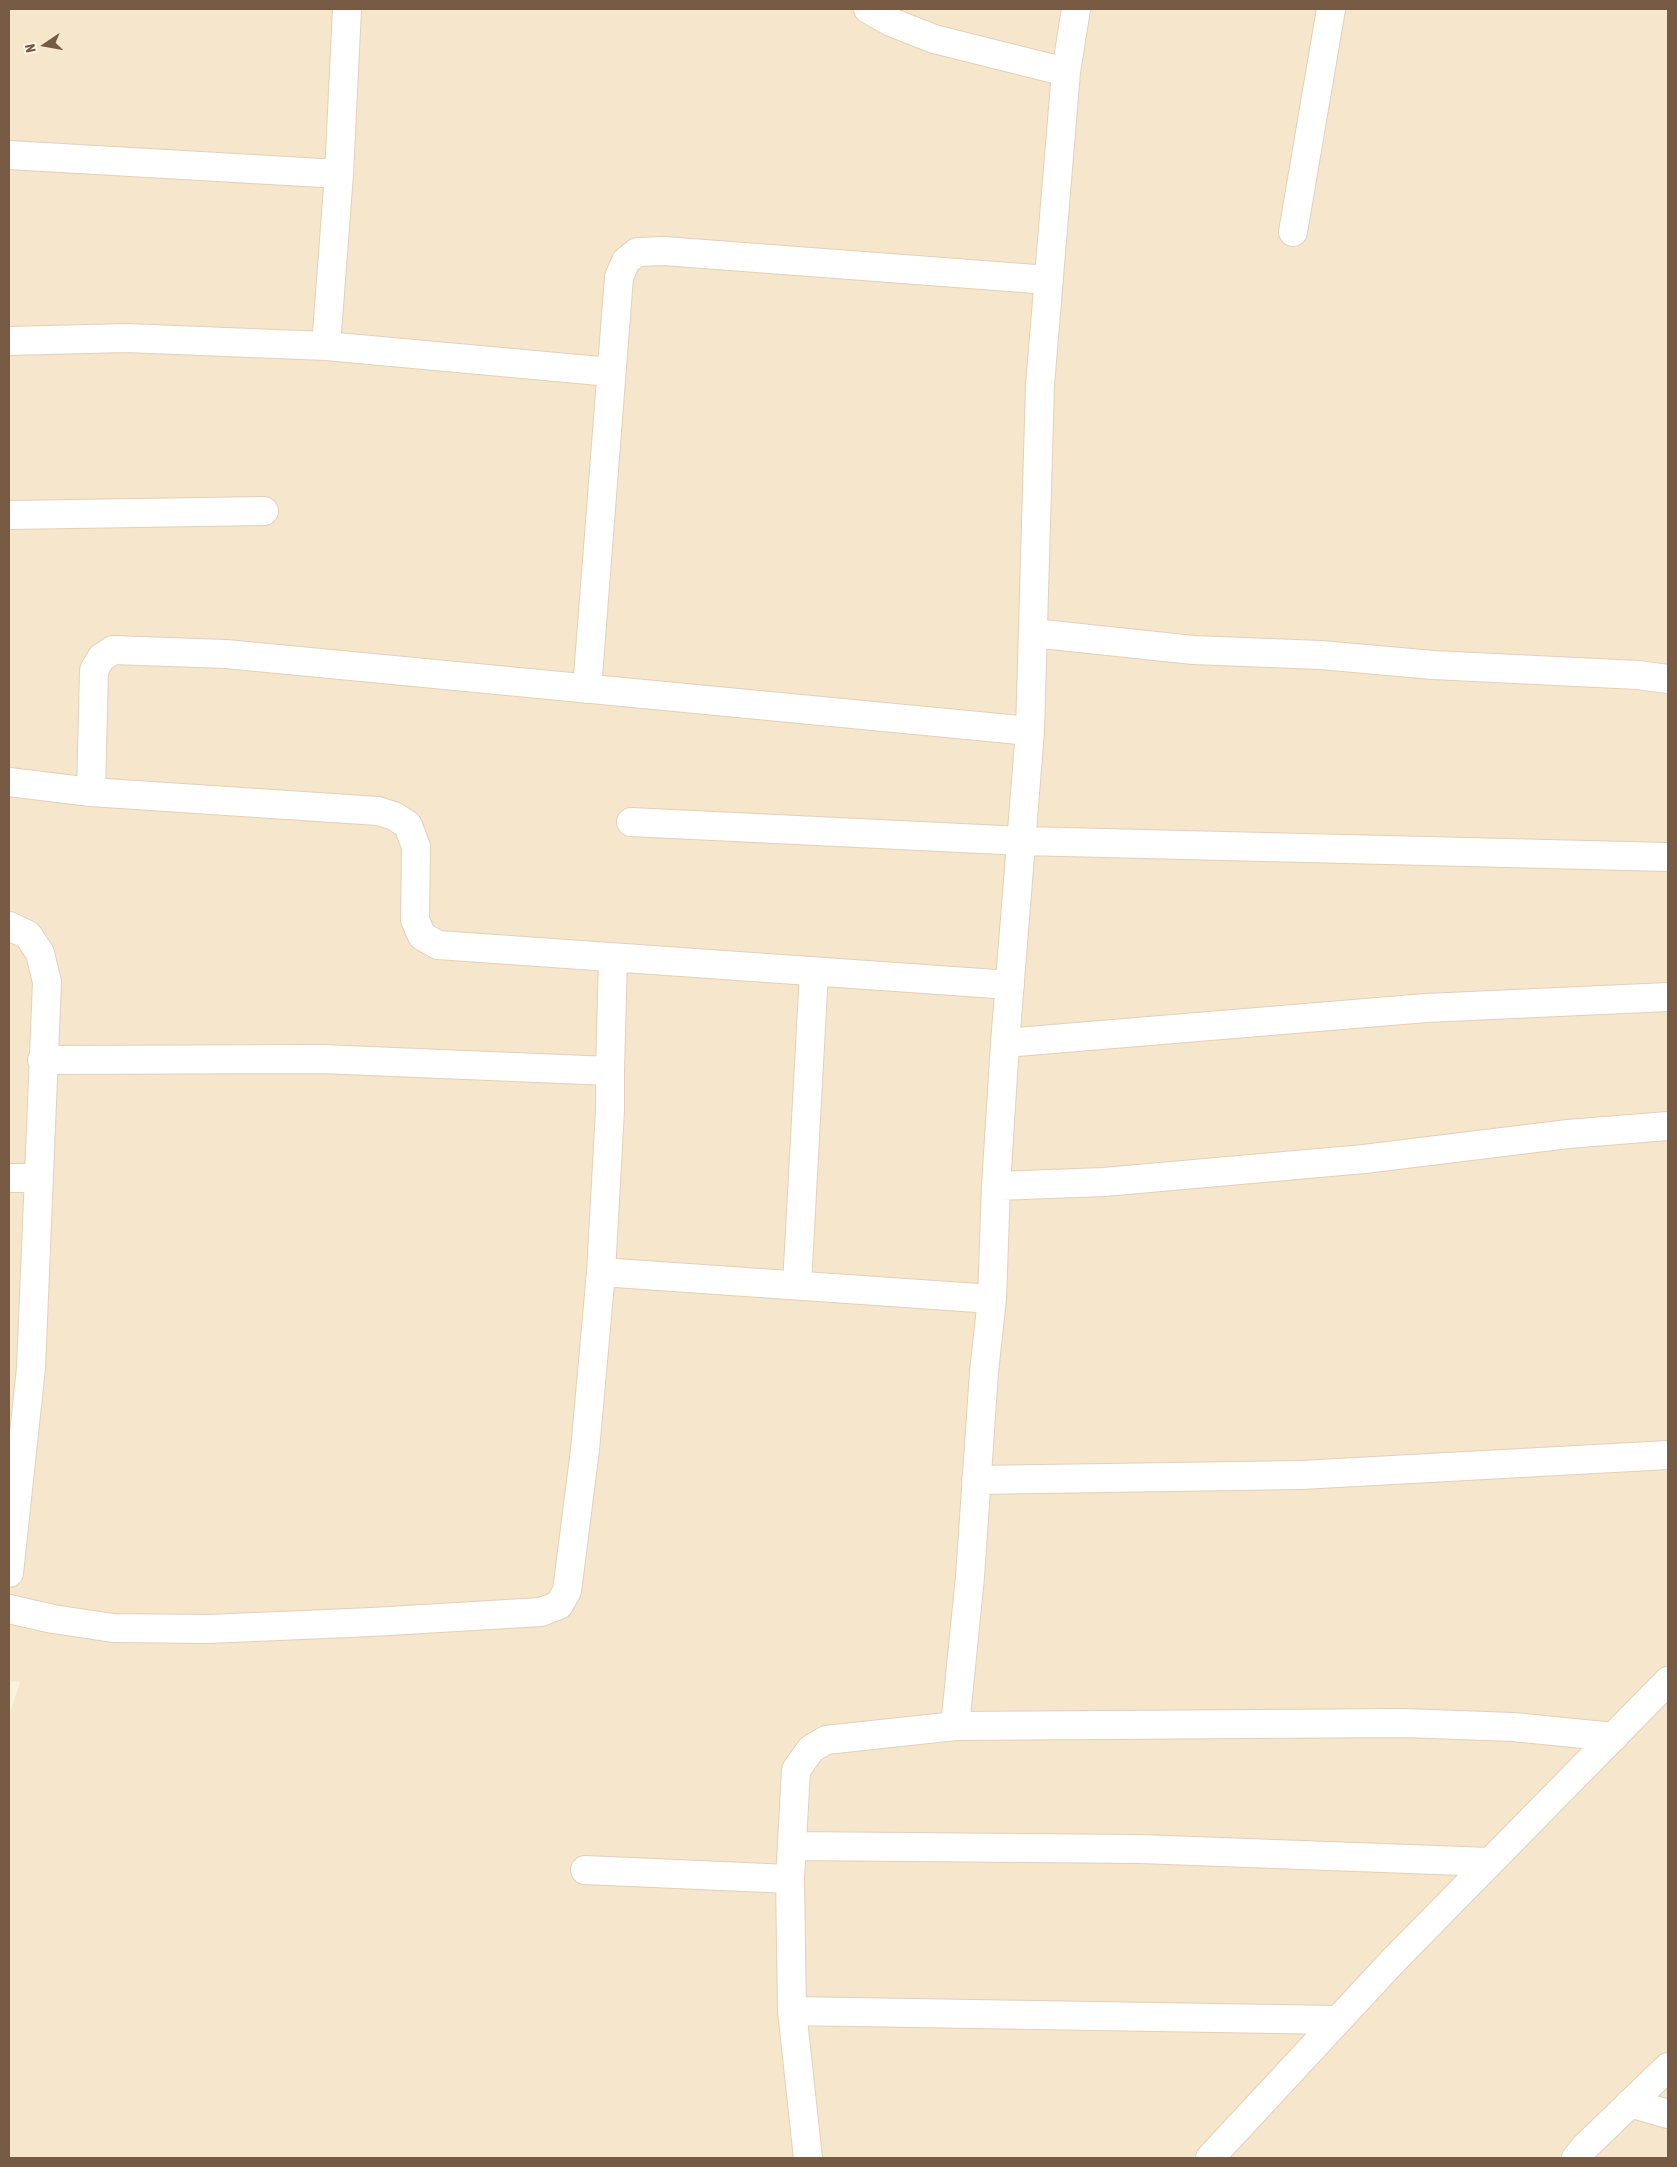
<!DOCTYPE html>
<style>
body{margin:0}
#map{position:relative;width:1677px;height:2167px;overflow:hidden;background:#fef4de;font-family:"Asap Condensed",sans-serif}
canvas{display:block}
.frame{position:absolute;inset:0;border:10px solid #765a44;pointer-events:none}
.north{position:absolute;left:20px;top:20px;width:50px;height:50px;-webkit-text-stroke:4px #fff7e6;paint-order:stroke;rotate:258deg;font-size:14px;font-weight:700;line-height:20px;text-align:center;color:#765a44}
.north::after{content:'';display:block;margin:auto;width:18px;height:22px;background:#765a44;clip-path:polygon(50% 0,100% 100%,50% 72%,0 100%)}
</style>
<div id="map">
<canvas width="1677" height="2167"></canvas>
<div class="frame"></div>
<div class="north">N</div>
</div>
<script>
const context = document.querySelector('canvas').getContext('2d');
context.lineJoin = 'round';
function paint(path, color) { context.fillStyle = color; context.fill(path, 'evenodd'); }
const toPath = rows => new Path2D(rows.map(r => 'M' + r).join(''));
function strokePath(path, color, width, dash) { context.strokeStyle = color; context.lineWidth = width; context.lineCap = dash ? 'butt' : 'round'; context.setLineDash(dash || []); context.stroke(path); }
paint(toPath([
 [9,9,1668,9,1668,2158,9,2158,9,1716,20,1682,9,1681]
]), '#f6e6cc');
const minor = toPath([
 [868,9,891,22,934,39,1066,72],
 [9,155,339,174],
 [1293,232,1331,9],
 [9,341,126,338,326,346,611,372],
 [326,346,339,174,347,9],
 [9,515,264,511],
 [1033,633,1193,650,1321,655,1433,665,1638,675,1668,679],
 [587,689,619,277,626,261,637,252,664,251,1049,280],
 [9,782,91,792,378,811,394,816,408,825,416,847,415,920,422,936,438,945,1010,985],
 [91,792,94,670,101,658,113,650,226,654,1030,731],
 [631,822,1023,841,1668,857],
 [9,926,28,935,40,953,47,982,31,1368,9,1573],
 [1005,1043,1426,1008,1668,997],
 [610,1071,613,958],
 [9,1178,38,1178],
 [996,1186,1104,1182,1364,1159,1568,1134,1668,1126],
 [601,1272,992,1299],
 [797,1285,814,972],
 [976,1480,1301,1475,1668,1455],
 [9,1609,53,1619,113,1628,208,1629,372,1622,541,1612,559,1605,567,1591,585,1450,601,1272,610,1110,610,1071,322,1059,42,1060],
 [955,1726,1404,1723,1513,1727,1614,1737],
 [792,1846,1140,1849,1490,1862],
 [585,1870,790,1879],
 [792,2011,1337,2020],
 [1630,2103,1668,2114],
 [808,2158,792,2011,790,1879,796,1770,811,1749,826,1740,955,1726,970,1577,984,1372,992,1299,996,1186,1005,1043,1030,731,1040,385,1066,72,1076,9],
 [1576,2158,1586,2146,1668,2067]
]);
const tertiary = toPath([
 [1210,2158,1392,1962,1668,1681]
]);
strokePath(minor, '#e3d0b9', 30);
strokePath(tertiary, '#e3d0b9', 30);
strokePath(minor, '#fff', 28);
strokePath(tertiary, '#fff', 28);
</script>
